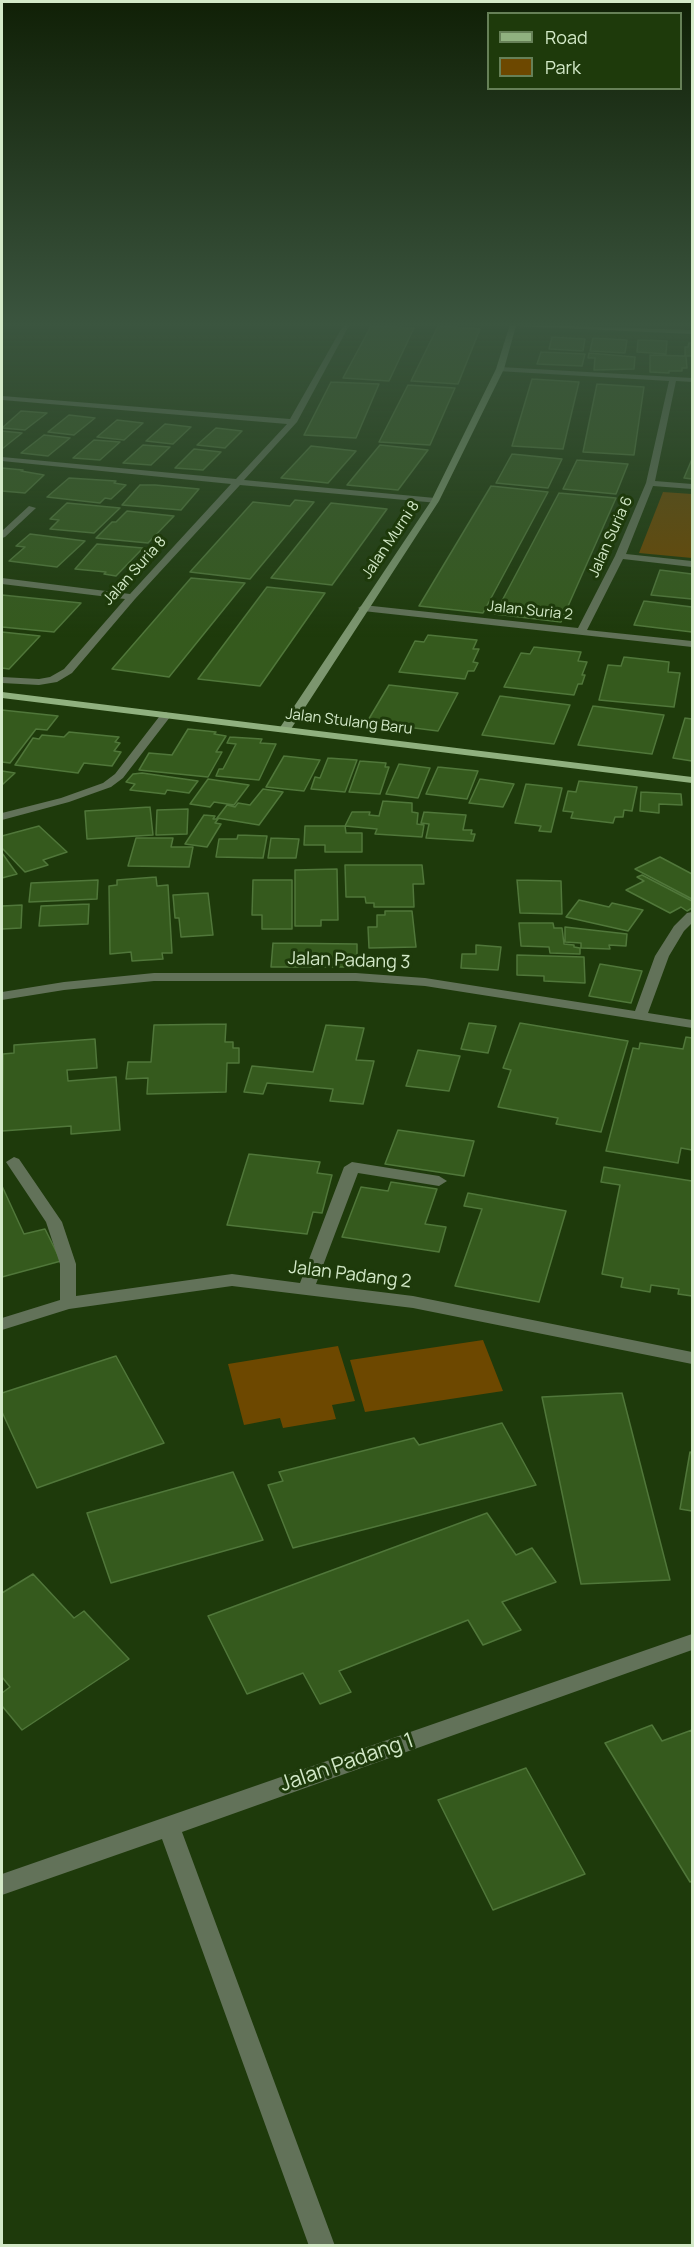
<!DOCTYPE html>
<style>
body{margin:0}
#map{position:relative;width:694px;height:2247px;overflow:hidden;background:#1e3a0b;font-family:Manrope,sans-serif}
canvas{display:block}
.frame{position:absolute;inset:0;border:3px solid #d3e9c8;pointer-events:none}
.legend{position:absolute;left:487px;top:12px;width:195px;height:78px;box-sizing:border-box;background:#1e3a0b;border:2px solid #668057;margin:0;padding:8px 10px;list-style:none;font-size:18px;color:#d3e9c8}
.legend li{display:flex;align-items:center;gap:12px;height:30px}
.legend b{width:30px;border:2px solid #668057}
</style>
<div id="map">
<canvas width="694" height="2247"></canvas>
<div class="frame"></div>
<ul class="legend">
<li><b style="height:8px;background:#90b17f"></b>Road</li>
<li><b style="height:16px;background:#6d4800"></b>Park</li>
</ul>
</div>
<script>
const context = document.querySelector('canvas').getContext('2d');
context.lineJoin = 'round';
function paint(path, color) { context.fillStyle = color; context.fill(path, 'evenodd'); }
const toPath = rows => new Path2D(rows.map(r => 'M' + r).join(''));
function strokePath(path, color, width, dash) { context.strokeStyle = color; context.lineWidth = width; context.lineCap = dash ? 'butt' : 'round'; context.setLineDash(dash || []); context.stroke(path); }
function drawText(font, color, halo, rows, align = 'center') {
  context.font = font + ' Manrope,sans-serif'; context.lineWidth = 6; context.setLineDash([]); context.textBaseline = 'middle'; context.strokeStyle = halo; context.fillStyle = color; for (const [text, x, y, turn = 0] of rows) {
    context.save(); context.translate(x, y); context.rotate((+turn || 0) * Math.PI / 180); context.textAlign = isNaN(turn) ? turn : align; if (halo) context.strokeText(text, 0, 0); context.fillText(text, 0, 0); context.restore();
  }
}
paint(toPath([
 [663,492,692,494,692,558,639,553],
 [483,1340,503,1391,365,1412,350,1360],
 [338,1346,355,1401,332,1405,336,1419,283,1428,280,1418,244,1425,228,1364]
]), '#6d4800');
const building = toPath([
 [371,326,414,328,389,381,343,378,371,326],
 [438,326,480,329,458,384,411,381,438,326],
 [552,337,585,339,583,351,549,349,552,337],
 [593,338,627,340,625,353,590,351,593,338],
 [638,340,667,341,666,354,637,352,638,340],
 [689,343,692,343,692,356,685,356,685,347,688,347,689,343],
 [541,352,585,354,582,366,537,364,541,352],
 [589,353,635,357,634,369,594,370,595,358,588,358,589,353],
 [650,355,686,356,687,368,682,368,682,371,669,371,669,373,650,372,650,355],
 [532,379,579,382,563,449,512,446,532,379],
 [331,382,379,384,356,438,304,435,331,382],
 [597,384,644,387,634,455,583,452,597,384],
 [408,385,455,388,430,445,379,442,408,385],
 [21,411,47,413,25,430,2,428,21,411],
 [69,415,95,418,74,435,48,432,69,415],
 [117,420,143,423,124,440,97,437,117,420],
 [165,424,191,427,173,444,146,441,165,424],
 [216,428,242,431,225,448,197,445,216,428],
 [2,431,22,433,2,449,2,431],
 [44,435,70,438,48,456,21,453,44,435],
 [94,440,120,442,100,460,73,458,94,440],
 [143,445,170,447,151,465,123,463,143,445],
 [380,445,428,450,398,490,347,485,380,445],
 [311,446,356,451,328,483,281,478,311,446],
 [194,449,221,452,203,470,175,468,194,449],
 [512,454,562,459,548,488,496,483,512,454],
 [692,459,692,479,684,478,692,459],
 [577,460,628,464,616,494,563,489,577,460],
 [2,468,23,470,21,471,44,475,25,493,2,491,2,468],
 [69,478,116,481,114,483,126,485,111,499,105,498,100,503,47,497,69,478],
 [140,485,155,485,199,489,181,510,122,505,140,485],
 [491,486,548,492,483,613,419,606,491,486],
 [559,493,616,498,561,622,495,614,559,493],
 [295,500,314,502,250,579,190,572,253,502,290,506,295,500],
 [67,503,120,508,94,533,50,529,59,520,50,519,67,503],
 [331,503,387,509,332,585,271,578,331,503],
 [127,511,174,516,148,543,96,538,112,522,116,522,127,511],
 [30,534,85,541,57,567,9,561,25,547,16,546,30,534],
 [97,544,143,548,116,576,104,574,106,572,75,569,97,544],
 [660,570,692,574,692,599,651,595,660,570],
 [191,578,245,583,169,677,112,669,191,578],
 [267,587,325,593,260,686,198,679,267,587],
 [2,595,81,603,54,632,2,627,2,595],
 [644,601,692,607,692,632,634,625,644,601],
 [2,632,40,636,9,669,2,668,2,632],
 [428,635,477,640,473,649,479,649,473,662,478,663,474,671,468,671,465,679,399,672,415,641,424,642,428,635],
 [534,647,581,652,578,661,587,662,582,675,585,675,582,684,578,684,574,695,504,687,521,653,530,654,534,647],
 [624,657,669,662,668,672,680,673,674,707,599,700,608,665,621,666,624,657],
 [389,685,458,693,438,731,367,722,389,685],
 [500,696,570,705,554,744,482,735,500,696],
 [593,706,664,715,652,754,578,745,593,706],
 [2,710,58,716,47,730,36,729,10,763,2,762,2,710],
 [685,718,692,719,692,761,673,758,685,718],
 [188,729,216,732,214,734,226,736,216,752,222,752,208,777,139,770,149,753,172,755,188,729],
 [69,732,119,737,115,742,120,743,114,751,121,752,112,766,84,763,78,773,15,765,33,738,39,739,42,735,64,737,69,732],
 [230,737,262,739,260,743,276,744,259,780,216,776,219,769,223,769,236,744,227,743,230,737],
 [284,756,320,760,304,791,266,787,284,756],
 [328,758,357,760,345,792,311,789,315,777,320,778,328,758],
 [360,761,386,763,385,767,389,767,380,794,349,792,360,761],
 [399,764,430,768,418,798,386,794,399,764],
 [438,767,478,771,467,799,426,794,438,767],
 [2,771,15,773,2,785,2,771],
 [142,773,198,781,189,793,167,790,165,794,130,790,135,784,126,782,133,774,142,773],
 [208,779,249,785,234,805,214,802,210,807,190,804,208,779],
 [480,779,514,784,503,807,469,803,480,779],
 [579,781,637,787,632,811,624,810,623,817,615,817,613,823,571,818,573,812,563,811,568,791,576,792,579,781],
 [526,784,562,788,551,832,539,831,541,826,515,823,526,784],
 [263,789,283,792,259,825,217,818,227,805,235,807,238,803,250,805,263,789],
 [641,792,681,794,682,805,659,804,659,813,640,811,641,792],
 [383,801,412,803,412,812,418,813,417,824,424,825,422,837,375,834,377,829,345,826,352,812,370,812,369,815,379,816,383,801],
 [150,807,153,835,87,839,85,811,150,807],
 [188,809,187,834,156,835,157,810,188,809],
 [424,812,466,815,463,830,472,830,471,834,475,834,473,841,426,838,429,824,421,823,424,812],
 [204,815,215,816,213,819,218,819,215,823,221,824,207,847,185,844,204,815],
 [39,826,67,852,43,860,48,865,25,872,2,848,2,836,39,826],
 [305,826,345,826,346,833,362,833,362,852,325,852,325,845,304,845,305,826],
 [238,835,267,836,263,858,216,857,219,839,237,839,238,835],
 [136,838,173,838,171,847,193,847,189,867,128,866,136,838],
 [271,838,299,839,296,858,268,858,271,838],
 [2,853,17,874,2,878,2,853],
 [660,857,692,874,692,899,635,869,660,857],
 [345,865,422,865,424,884,413,884,414,907,374,907,374,903,366,903,365,897,346,897,345,865],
 [337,869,338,920,321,920,321,926,295,926,295,870,337,869],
 [642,875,692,901,692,908,687,911,681,907,670,913,626,890,644,881,637,877,642,875],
 [156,877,157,886,168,885,172,953,162,953,163,959,132,961,131,952,110,954,109,886,117,885,117,880,156,877],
 [98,880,97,899,29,902,31,883,98,880],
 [253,880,292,880,292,929,262,929,262,915,252,915,253,880],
 [517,880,561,881,562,914,520,913,517,880],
 [208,893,213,935,181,937,179,918,175,918,173,895,208,893],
 [579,900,609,907,612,903,643,910,628,931,566,917,579,900],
 [89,904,88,924,39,926,41,906,89,904],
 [22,905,21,928,2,929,2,906,22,905],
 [385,911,412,911,416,947,369,948,368,927,377,927,377,915,385,915,385,911],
 [519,923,553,923,554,928,562,928,564,944,574,945,574,947,580,948,580,954,550,953,549,947,521,946,519,923],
 [565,927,627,934,626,946,609,945,610,949,581,948,581,943,565,942,565,927],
 [273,943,357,944,357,967,271,967,273,943],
 [476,945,501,947,498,970,461,968,462,954,476,954,476,945],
 [517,955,584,957,585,983,544,981,544,976,517,975,517,955],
 [600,964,642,971,631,1003,589,996,600,964],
 [469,1023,496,1026,488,1053,461,1049,469,1023],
 [520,1023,628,1041,601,1132,556,1124,558,1118,498,1107,511,1070,503,1068,520,1023],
 [226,1024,225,1042,233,1042,233,1048,239,1048,239,1063,227,1063,226,1092,147,1094,148,1078,126,1079,128,1062,151,1062,154,1025,226,1024],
 [326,1025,364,1028,356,1060,374,1061,363,1104,330,1101,333,1089,267,1083,263,1094,244,1092,252,1066,313,1072,326,1025],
 [686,1037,692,1038,692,1150,681,1148,678,1163,606,1151,633,1048,639,1049,640,1043,683,1049,686,1037],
 [95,1039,97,1068,67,1070,68,1081,116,1077,120,1130,71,1134,71,1126,2,1131,3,1054,14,1053,14,1045,95,1039],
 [418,1050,460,1056,449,1091,406,1086,418,1050],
 [398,1130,474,1141,464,1176,385,1164,398,1130],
 [249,1154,320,1162,317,1173,332,1175,322,1213,313,1212,307,1234,227,1225,249,1154],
 [604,1167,692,1181,692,1296,678,1294,679,1289,651,1285,650,1292,621,1287,623,1278,602,1274,620,1185,601,1182,604,1167],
 [391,1182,437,1189,425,1224,446,1227,439,1252,342,1237,361,1187,388,1191,391,1182],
 [2,1186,24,1234,45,1229,61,1261,2,1277,2,1186],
 [468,1193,566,1211,539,1302,455,1286,482,1209,464,1206,468,1193],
 [116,1356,164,1443,37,1488,2,1412,2,1393,116,1356],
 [622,1393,670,1580,581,1584,542,1397,622,1393],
 [502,1423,536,1485,293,1548,268,1485,283,1481,279,1472,414,1438,419,1445,502,1423],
 [690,1452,692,1453,692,1511,680,1509,690,1452],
 [233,1472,263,1540,111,1583,87,1513,233,1472],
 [487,1513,516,1555,532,1548,556,1582,502,1602,521,1630,483,1645,468,1620,339,1671,351,1692,320,1704,303,1673,247,1694,208,1616,487,1513],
 [33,1574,74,1618,84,1611,129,1659,22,1730,2,1706,2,1693,10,1687,2,1677,2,1593,33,1574],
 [652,1725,662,1741,692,1730,692,1881,690,1882,605,1743,652,1725],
 [526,1768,585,1874,493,1910,438,1800,526,1768]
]);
paint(building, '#355a1d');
strokePath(building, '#50773a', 1.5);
paint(toPath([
 [344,324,350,324,297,422,244,480,435,498,438,499,438,503,240,485,135,599,72,673,57,682,39,685,2,683,2,677,39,679,50,677,64,669,125,599,2,584,2,578,130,594,231,484,2,461,2,457,236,479,287,424,2,400,2,396,290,419,344,324],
 [500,367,692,378,692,382,676,381,655,481,692,484,692,489,653,486,626,554,692,561,692,567,623,559,587,630,692,641,692,647,363,611,358,608,363,605,578,628,615,556,646,483,669,381,497,371,500,367],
 [29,506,36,508,5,537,2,538,2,531,29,506],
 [166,712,171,715,170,717,123,778,111,787,69,802,2,820,2,813,61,798,103,783,115,774,162,713,166,712],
 [692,912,692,923,684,931,669,956,648,1013,692,1020,692,1028,425,986,356,981,154,981,64,990,2,1000,2,992,64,982,154,973,356,973,425,978,635,1011,655,956,674,926,687,913,692,912],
 [14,1157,19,1159,62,1222,76,1264,76,1296,232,1274,300,1283,344,1167,352,1162,439,1176,447,1181,439,1186,358,1173,316,1284,413,1296,692,1352,692,1364,413,1308,232,1286,69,1309,2,1330,2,1318,60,1300,60,1264,46,1222,6,1162,14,1157],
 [692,1634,692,1650,182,1832,335,2246,309,2246,162,1839,2,1895,2,1874,692,1634]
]), '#627259');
paint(toPath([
 [510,324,692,330,692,334,516,326,504,369,439,501,291,729,289,731,281,731,279,729,431,501,496,369,510,324]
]), '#7c966f');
paint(toPath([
 [2,692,692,777,692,783,2,698,2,692]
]), '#90b17f');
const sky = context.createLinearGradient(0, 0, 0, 638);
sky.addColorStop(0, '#102006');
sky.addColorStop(0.51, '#3b553f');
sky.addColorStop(1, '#3b553f00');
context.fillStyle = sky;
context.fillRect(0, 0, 694, 638);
drawText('15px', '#d3e9c8', '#1e3a0b', [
 ["Jalan Suria 6",611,537,-66],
 ["Jalan Murni 8",391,540,-56],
 ["Jalan Suria 8",135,571,-48],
 ["Jalan Suria 2",530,611,6],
 ["Jalan Stulang Baru",349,722,7]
]);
drawText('18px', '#d3e9c8', '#1e3a0b', [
 ["Jalan Padang 3",349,961,2],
 ["Jalan Padang 2",350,1275,7]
]);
drawText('21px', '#d3e9c8', '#1e3a0b', [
 ["Jalan Padang 1",347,1763,-19]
]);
</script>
